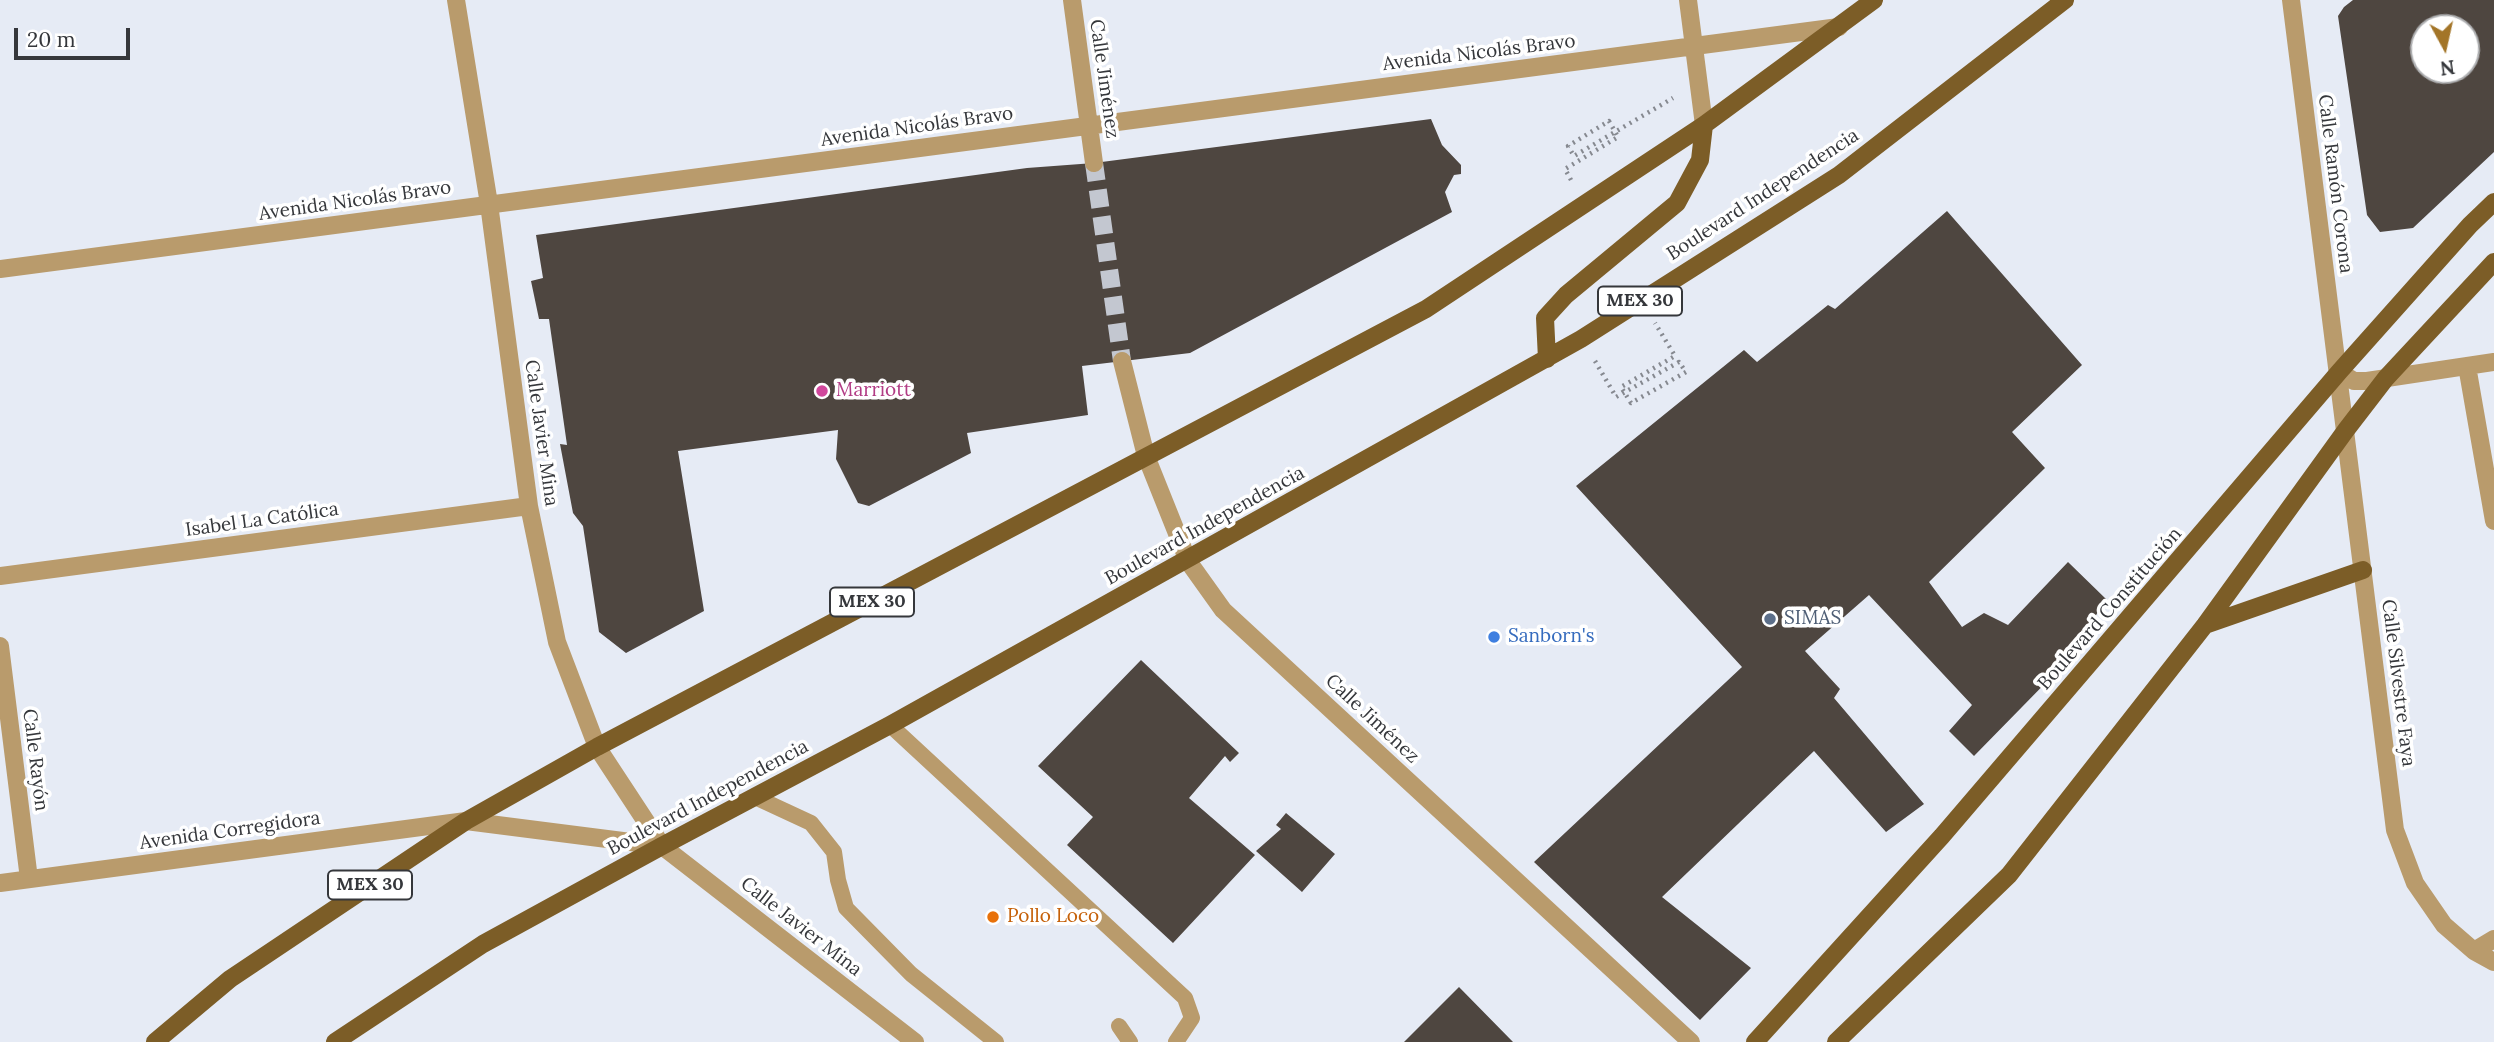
<!DOCTYPE html>
<meta charset="utf-8">
<style>
body{margin:0}
#map{position:relative;width:2494px;height:1042px;overflow:hidden;background:#e6ebf5;font-family:Lora,serif}
canvas{display:block}
.north{position:absolute;left:2410px;top:14px;width:70px;height:70px;box-sizing:border-box;background:#fff;border:2px solid #aeafb1;border-radius:50%;rotate:172deg;font-size:19px;font-weight:700;line-height:28px;text-align:center;color:#35373b}
.north::after{content:'';display:block;margin:auto;width:24px;height:32px;background:#a37528;clip-path:polygon(50% 0,100% 100%,50% 72%,0 100%)}
.scale{position:absolute;left:14px;top:28px;width:116px;height:32px;box-sizing:border-box;border:4px solid #35373b;border-top:0;padding-left:9px;font-size:21px;line-height:24px;white-space:nowrap;color:#35373b;-webkit-text-stroke:5px #fff;paint-order:stroke}
</style>
<div id="map">
<canvas width="2494" height="1042"></canvas>
<div class="north">N</div>
<div class="scale">20 m</div>
</div>
<script>
const context = document.querySelector('canvas').getContext('2d');
context.lineJoin = 'round';
function paint(path, color) { context.fillStyle = color; context.fill(path, 'evenodd'); }
const toPath = rows => new Path2D(rows.map(r => 'M' + r).join(''));
function strokePath(path, color, width, dash) { context.strokeStyle = color; context.lineWidth = width; context.lineCap = dash ? 'butt' : 'round'; context.setLineDash(dash || []); context.stroke(path); }
function drawText(font, color, halo, rows, align = 'center') {
  context.font = font + ' Lora,serif'; context.lineWidth = 7; context.setLineDash([]); context.textBaseline = 'middle'; context.strokeStyle = halo; context.fillStyle = color; for (const [text, x, y, turn = 0] of rows) {
    context.save(); context.translate(x, y); context.rotate((+turn || 0) * Math.PI / 180); context.textAlign = isNaN(turn) ? turn : align; if (halo) context.strokeText(text, 0, 0); context.fillText(text, 0, 0); context.restore();
  }
}
paint(toPath([
 [2353,0,2494,0,2494,152,2413,228,2380,232,2367,215,2338,16,2344,7],
 [2424,28,2466,28,2466,70,2424,70],
 [1431,119,1442,145,1461,165,1461,174,1454,175,1445,192,1452,212,1190,353,1082,366,1088,415,967,433,971,453,869,506,858,503,836,459,838,430,678,451,704,611,626,653,599,632,583,526,573,513,560,444,567,445,549,319,539,319,531,281,543,278,536,235,1027,168,1094,163],
 [1947,211,2082,365,2012,432,2045,468,1929,582,1962,627,1984,613,2008,625,2068,562,2106,599,2069,659,1974,756,1949,731,1972,705,1869,595,1805,651,1840,689,1834,698,1924,804,1886,832,1814,751,1662,897,1751,968,1700,1020,1534,862,1742,667,1576,486,1744,350,1757,362,1828,305,1835,309],
 [1141,660,1239,753,1230,762,1225,756,1189,798,1255,855,1173,943,1067,845,1093,817,1038,766],
 [1286,813,1335,854,1302,892,1256,851,1281,829,1276,825],
 [1459,987,1513,1042,1404,1042]
]), '#4e4640');
strokePath(toPath([
 [1094,163,1122,361]
]), '#c3c7d0', 18, [18, 9]);
strokePath(toPath([
 [1571,180,1565,169,1618,137,1609,121,1568,146,1574,156,1673,98],
 [1595,361,1616,397,1679,362,1686,372,1631,403,1621,387,1675,356,1655,323]
]), '#868990', 4.5, [2, 5]);
strokePath(toPath([
 [890,725,1185,998,1192,1018,1176,1042],
 [755,797,811,823,834,852,838,880,846,908,911,974,996,1042],
 [1119,1026,1130,1042]
]), '#b99b6c', 16);
strokePath(toPath([
 [456,0,489,204,529,506,557,642,597,747,662,846,915,1042],
 [1072,0,1094,163],
 [1688,0,1704,125],
 [2291,0,2395,830,2415,883,2444,925,2474,951,2494,962],
 [0,269,1839,27],
 [1122,361,1146,456,1188,561,1223,610,1691,1042],
 [2467,366,2494,521],
 [2339,372,2354,381,2367,381,2494,362],
 [0,576,529,506],
 [0,646,29,879],
 [0,883,466,821,662,846],
 [2474,951,2494,939]
]), '#b99b6c', 18);
strokePath(toPath([
 [1547,359,1545,318,1566,295,1677,203,1700,160,1704,125],
 [2205,625,2363,570],
 [155,1042,230,979,466,821,597,747,1426,309,1704,125,1874,0],
 [335,1042,483,944,662,846,890,725,1581,339,1839,175,2065,0],
 [1755,1042,1942,836,2339,372,2470,225,2494,202],
 [1836,1042,2009,875,2205,625,2346,430,2386,378,2494,262]
]), '#7c5d27', 18);
for (const [x, y, r, color] of [
 [822,391,7,"#d1479c"],
 [1770,619,7,"#5c6f8a"],
 [1494,637,7,"#3f7fe0"],
 [993,917,7,"#e8710a"]
]) { const dot = new Path2D(); dot.arc(x, y, r, 0, 2 * Math.PI); context.fillStyle = color; context.fill(dot); strokePath(dot, '#fff', 2.5); }
for (const [x, y, w] of [
 [1640,301,84],
 [872,602,84],
 [370,885,84]
]) { const box = new Path2D(); box.roundRect(x - w / 2, y - 14.5, w, 29, 5); context.fillStyle = '#fff'; context.fill(box); strokePath(box, '#35373b', 2); }
drawText('bold 18px', '#35373b', null, [
 ["MEX 30",1640,301],
 ["MEX 30",872,602],
 ["MEX 30",370,885]
]);
drawText('19px', '#35373b', '#fff', [
 ["Avenida Nicolás Bravo",1479,53,-7],
 ["Calle Jiménez",1104,79,82],
 ["Avenida Nicolás Bravo",917,127,-8],
 ["Calle Ramón Corona",2335,184,83],
 ["Boulevard Independencia",1763,195,-33],
 ["Avenida Nicolás Bravo",355,201,-8],
 ["Calle Javier Mina",541,433,82],
 ["Isabel La Católica",262,520,-8],
 ["Boulevard Independencia",1205,526,-29],
 ["Boulevard Constitución",2110,609,-49],
 ["Calle Silvestre Faya",2398,683,83],
 ["Calle Jiménez",1372,719,43],
 ["Calle Rayón",35,760,83],
 ["Boulevard Independencia",708,798,-28],
 ["Avenida Corregidora",230,831,-8],
 ["Calle Javier Mina",801,927,38]
]);
drawText('19px', '#b23c85', '#fff', [
 ["Marriott",836,391]
], 'left');
drawText('19px', '#4e5e75', '#fff', [
 ["SIMAS",1784,619]
], 'left');
drawText('19px', '#366cbe', '#fff', [
 ["Sanborn's",1508,637]
], 'left');
drawText('19px', '#c56008', '#fff', [
 ["Pollo Loco",1007,917]
], 'left');
</script>
